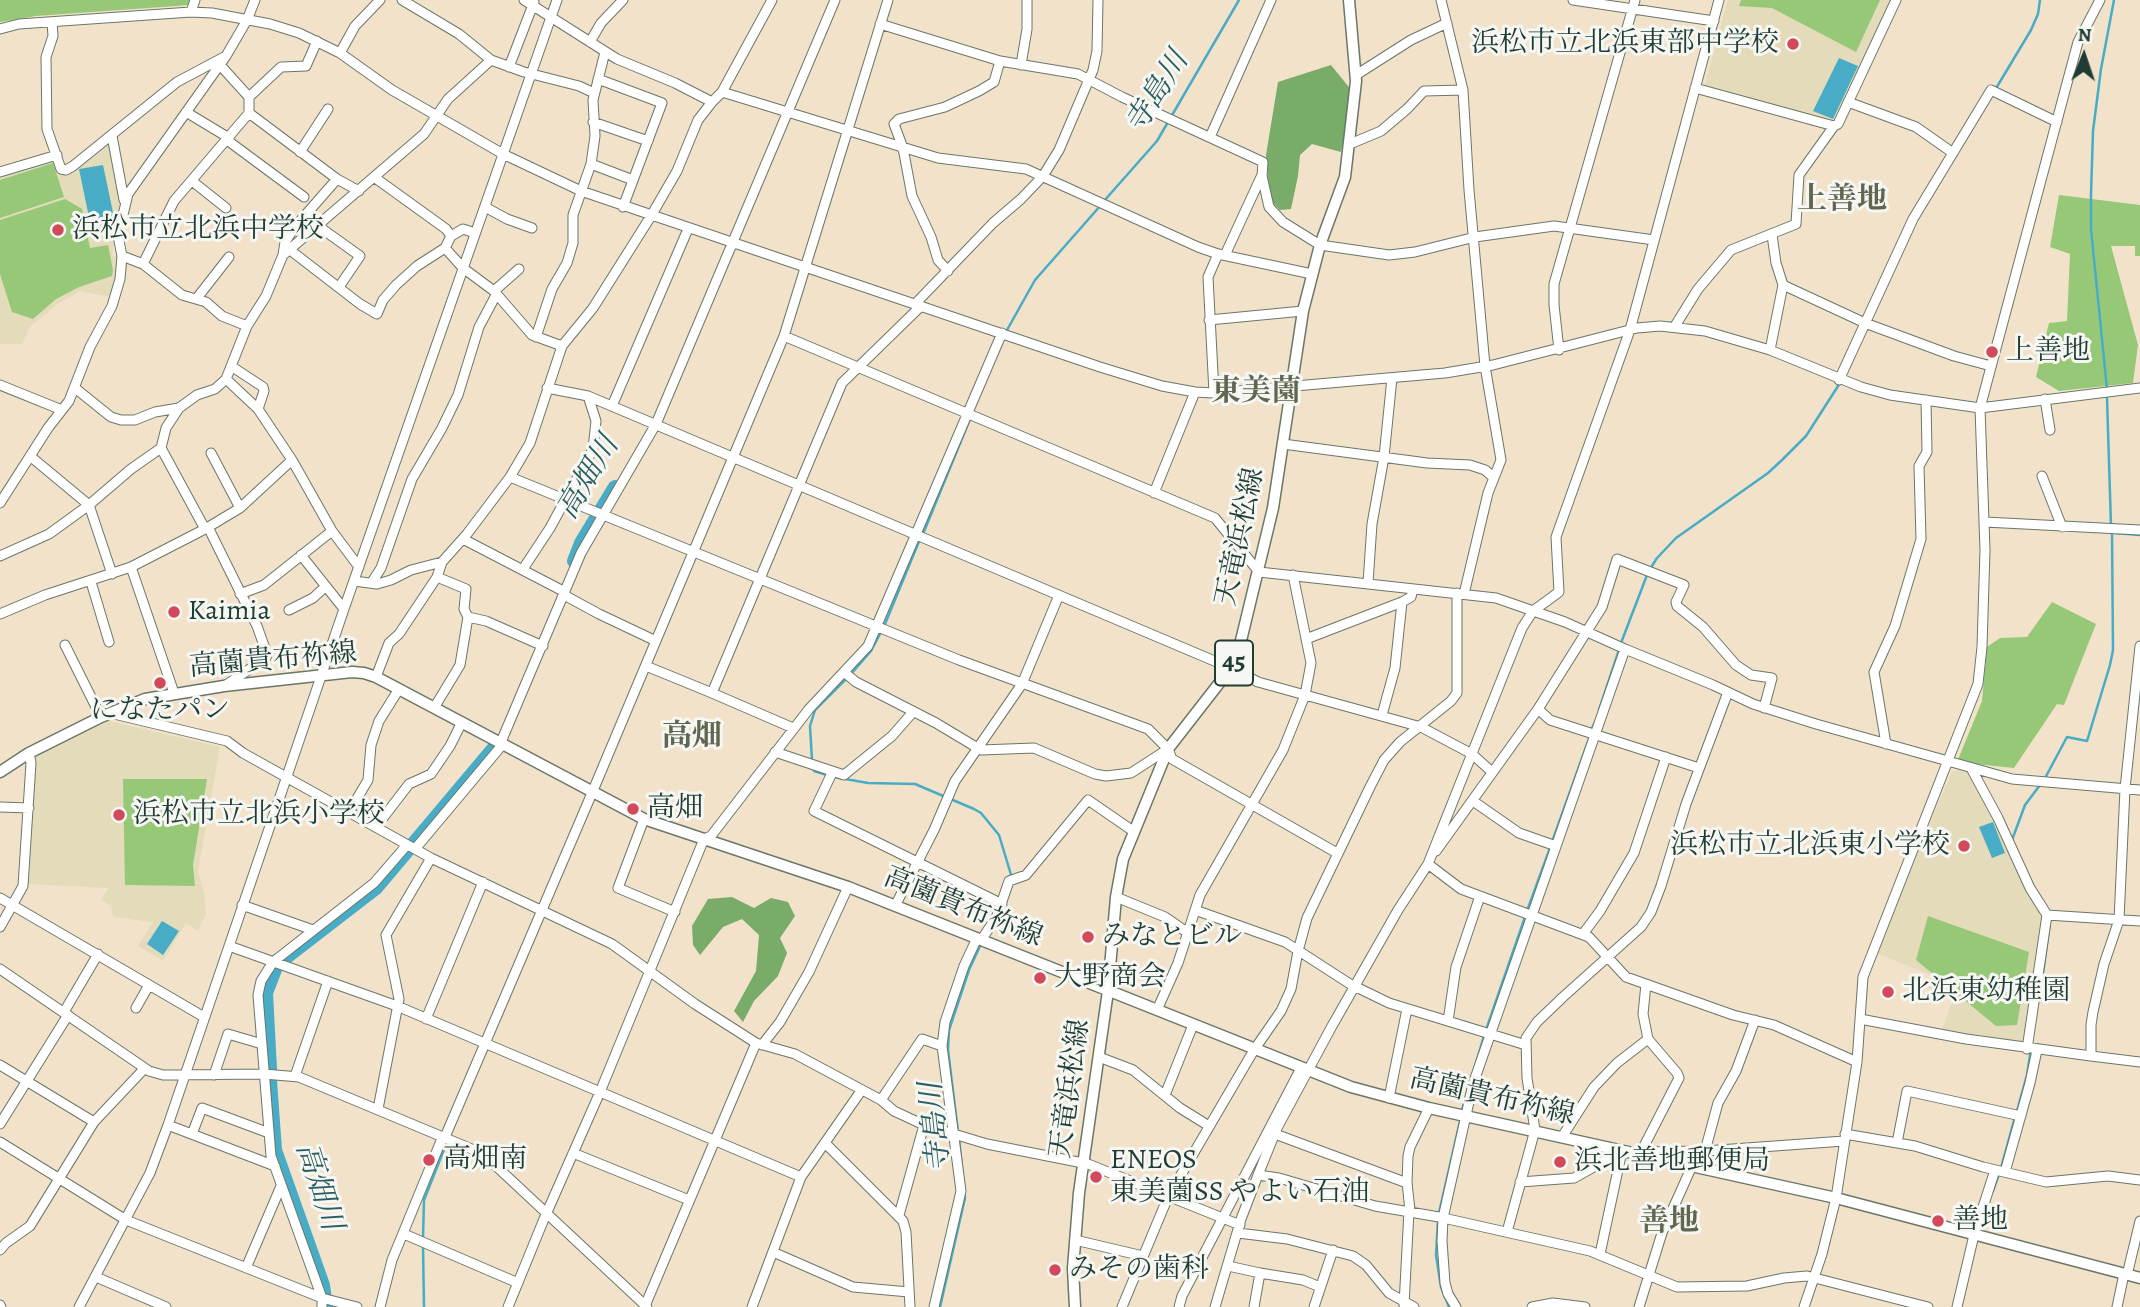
<!DOCTYPE html>
<meta charset="utf-8">
<style>
body{margin:0}
#map{position:relative;width:2140px;height:1307px;overflow:hidden;background:#f2e2c9;font-family:Alegreya,serif}
canvas{display:block}
.north{position:absolute;left:2049px;top:21px;width:70px;height:70px;-webkit-text-stroke:5px #f6f6f2;paint-order:stroke;rotate:2deg;font-size:19px;font-weight:700;line-height:28px;text-align:center;color:#1f3d34}
.north::after{content:'';display:block;margin:auto;width:24px;height:32px;background:#1f3d34;clip-path:polygon(50% 0,100% 100%,50% 72%,0 100%)}
</style>
<div id="map">
<canvas width="2140" height="1307"></canvas>
<div class="north">N</div>
</div>
<script>
const context = document.querySelector('canvas').getContext('2d');
context.lineJoin = 'round';
function paint(path, color) { context.fillStyle = color; context.fill(path, 'evenodd'); }
const toPath = rows => new Path2D(rows.map(r => 'M' + r).join(''));
function strokePath(path, color, width, dash) { context.strokeStyle = color; context.lineWidth = width; context.lineCap = dash ? 'butt' : 'round'; context.setLineDash(dash || []); context.stroke(path); }
function drawText(font, color, halo, rows, align = 'center') {
  context.font = font + ' Alegreya,"Noto Serif JP",serif'; context.lineWidth = 6; context.setLineDash([]); context.textBaseline = 'middle'; context.strokeStyle = halo; context.fillStyle = color; for (const [text, x, y, turn = 0] of rows) {
    context.save(); context.translate(x, y); context.rotate((+turn || 0) * Math.PI / 180); context.textAlign = isNaN(turn) ? turn : align; if (halo) context.strokeText(text, 0, 0); context.fillText(text, 0, 0); context.restore();
  }
}
paint(toPath([
 [1728,0,1891,0,1833,122,1704,88],
 [107,142,111,142,122,205,112,255,119,257,118,273,111,297,81,291,59,303,30,327,22,344,0,344,0,175,54,158,59,171],
 [109,721,220,747,198,871,204,893,206,914,198,931,186,923,163,961,138,946,153,922,113,917,111,906,101,900,108,888,27,884,33,758],
 [1959,770,1972,772,2044,921,2026,1044,1942,1030,1953,1000,1940,996,1941,993,1928,988,1931,975,1876,953,1952,771]
]), '#e3dbba');
paint(toPath([
 [0,0,192,0,190,5,36,16,0,22],
 [1741,0,1880,0,1856,52,1772,8,1739,6],
 [53,163,64,197,0,218,0,180],
 [2059,195,2140,205,2140,256,2135,256,2135,246,2111,246,2138,345,2133,383,2059,391,2036,377,2049,323,2067,321,2070,254,2050,247],
 [65,199,82,209,90,248,108,245,113,270,112,276,79,287,56,299,33,319,12,312,0,274,0,220],
 [2052,602,2096,624,2064,705,2057,704,2014,768,1957,762,1982,701,1987,647,2000,638,2027,637],
 [123,779,207,779,193,865,195,886,125,885],
 [1928,916,2029,952,2017,1025,1996,1026,1916,960]
]), '#96c878');
paint(toPath([
 [1331,65,1352,91,1341,152,1312,144,1300,155,1298,176,1291,209,1280,210,1270,200,1266,155,1278,82],
 [732,897,754,908,771,898,788,902,795,916,780,938,787,953,778,976,754,1001,743,1022,734,1011,756,971,759,935,742,919,723,927,700,955,693,945,692,926,708,899]
]), '#78ac68');
paint(toPath([
 [1839,58,1858,66,1833,119,1813,111],
 [103,165,115,222,91,227,79,169],
 [1993,822,2005,853,1992,858,1979,827],
 [162,921,179,931,163,955,147,944]
]), '#48acc7');
strokePath(toPath([
 [1995,90,2031,30,2038,14,2040,0],
 [1104,201,1157,141,1239,0],
 [1007,330,1035,280,1101,205],
 [2107,389,2091,229,2091,194,2093,131,2101,69,2114,0],
 [2107,398,2111,526],
 [2115,533,2140,535],
 [923,534,970,419],
 [1650,569,1657,558,1676,538,1768,473,1782,460,1806,436,1840,383],
 [885,624,920,539],
 [1621,643,1647,575],
 [851,674,871,651,881,632],
 [1599,710,1619,650],
 [1592,728,1596,720],
 [812,760,810,726,815,710,846,679],
 [813,767,814,771,827,775],
 [834,777,868,783,915,784,974,809,981,813,999,835,1012,878],
 [2044,780,2067,737,2087,741,2110,665,2113,650,2112,532],
 [2012,840,2025,805,2040,785],
 [1552,842,1590,736],
 [1005,904,1012,885],
 [1527,911,1550,848],
 [2041,988,2050,922],
 [1486,1030,1525,917],
 [1462,1110,1484,1036],
 [2017,1111,2027,1075,2031,1049],
 [958,1132,948,1050,949,1030,969,970,980,946],
 [2001,1168,2015,1117],
 [1993,1191,1999,1174],
 [1439,1213,1460,1121],
 [1438,1220,1436,1255,1441,1287,1449,1307],
 [423,1238,424,1200,447,1142],
 [423,1246,424,1307],
 [940,1307,965,1198,959,1138]
]), '#48acc7', 2.5);
strokePath(toPath([
 [574,561,581,543,615,487],
 [284,959,376,888,493,749],
 [270,1069,266,993,276,967],
 [270,1081,275,1150,323,1285,326,1307]
]), '#48acc7', 14);
const minor = toPath([
 [402,0,459,34,491,60,524,72,579,86,594,93],
 [524,0,617,59,675,83,712,102],
 [1441,0,1463,90,1469,190,1485,366,1501,460,1488,493,1464,594],
 [1573,0,1714,21],
 [1719,0,1630,330,1556,537,1559,592,1533,611,1522,628,1428,864,1461,889,1589,937,1626,977,1733,1015,1774,1025,1857,1062],
 [191,12,195,0],
 [52,22,53,36,46,57,47,129,61,169,66,170,73,166,177,82,224,57],
 [880,24,1000,61,1078,74,1122,97,1263,162,1262,176,1269,207,1283,222,1320,245,1389,255,1415,252,1475,237,1554,226,1654,240],
 [0,29,19,24,191,12,212,13,270,24,299,33,340,53,392,90,503,154,581,191,1100,367,1162,386,1195,392,1214,393,1445,373,1493,365,1637,328,1660,326,1705,331,1770,350,1861,387,1890,395,1980,408,2140,388],
 [590,42,601,23,623,0],
 [340,53,355,26,380,0],
 [220,65,249,97,249,113],
 [1021,65,1027,29,1027,0],
 [509,67,534,2],
 [1356,75,1411,40,1447,23],
 [598,79,662,103,623,207],
 [1695,88,1834,126,1838,124,1896,0],
 [722,92,938,158,1026,169,1198,247,1218,254,1312,274],
 [249,97,281,67,306,66,317,41],
 [1848,102,1916,127,1953,153],
 [186,112,229,138],
 [593,122,648,141],
 [112,136,124,200],
 [1210,137,1271,0],
 [227,140,304,197],
 [1350,144,1381,131,1407,109,1424,91,1463,90],
 [300,152,328,109],
 [591,164,633,180],
 [0,172,57,155],
 [374,177,446,229,451,236],
 [192,181,226,208],
 [485,207,507,219,532,228],
 [318,226,360,256,339,287],
 [445,248,463,268,494,291,532,335,562,346],
 [290,250,360,304,377,314,383,300,396,285,417,266,445,248,451,236,463,229,475,233],
 [283,255,285,242,294,228,337,179],
 [1225,255,1261,177],
 [122,256,143,264,182,295,206,302,222,316,247,326],
 [143,264,174,201,249,113,337,179,359,191],
 [948,271,938,260,931,237,912,196,903,148,894,124,899,119,945,107,979,91,994,82,1000,61],
 [1783,285,1865,323,1954,356,1991,366],
 [494,291,519,269],
 [197,298,229,257],
 [915,304,993,223,1021,199,1043,176,1059,150,1093,70,1097,51,1098,0],
 [1209,320,1303,311],
 [1675,326,1698,289,1731,250,1796,224,1799,175,1834,126],
 [784,336,1215,518,1259,572,1496,598,1565,622,1625,649,1713,685,1753,704,1816,724,2012,779,2140,790],
 [536,337,552,289,567,263,573,243,573,215,591,164,595,136,593,100,605,52],
 [1559,350,1554,305,1554,284,1635,0],
 [1770,350,1783,285,1776,263,1772,235],
 [231,366,263,387,264,391,258,409],
 [1839,380,1913,219,1991,90,2057,122],
 [0,385,62,410],
 [75,388,111,417,121,420,135,420,155,412,179,408],
 [547,388,588,396,1231,668,1258,682,1421,727,1472,754,1492,772],
 [1214,393,1208,277,1218,254],
 [2045,399,2050,430],
 [612,406,688,229],
 [1283,444,1427,463,1470,465,1485,470,1493,477],
 [161,448,205,529],
 [211,453,240,508],
 [30,456,89,505,112,574],
 [2042,476,2062,527],
 [510,477,959,660,1148,729,1168,749,1172,759,1337,853],
 [1154,493,1195,392],
 [0,503,48,428,69,401,90,347,112,306,120,279,122,256,118,236,128,194,226,56,247,20,255,0],
 [1985,522,2140,530],
 [208,527,257,626,267,654,266,658,226,685],
 [463,539,565,592],
 [301,555,344,609],
 [0,556,49,534,89,505,131,469,161,448,166,428,179,408,197,395,215,389,226,379],
 [131,567,174,693],
 [359,567,332,531,292,460,258,409,226,379,247,326,266,296,283,255,424,134,448,99,491,60],
 [523,569,550,528,593,449,596,421,588,396],
 [437,577,466,589,464,609,468,617],
 [354,581,377,584,391,580,411,570,442,562],
 [91,582,109,642],
 [372,582,381,568,412,479,442,428,458,395,479,327,496,295],
 [1368,583,1372,524,1384,457,1392,378],
 [240,594,264,585,332,531],
 [564,595,599,614,656,641],
 [289,610,313,598,326,586],
 [0,614,45,595,131,567,205,529,240,508,292,460],
 [1306,639,1402,602,1411,597,1413,589],
 [65,645,101,717],
 [2140,646,2125,789,2119,920,2104,964,2093,1012,2091,1025,2091,1056,2140,1062],
 [646,666,712,693],
 [845,673,856,682,936,723,981,750,1034,748,1095,774,1106,776,1131,773,1168,749],
 [376,677,389,643,399,634,437,577,442,562,467,534,510,477,530,443,562,346,593,308,651,216,677,171,698,120,712,102,722,92,772,0],
 [434,708,460,665,468,617,486,621,543,646],
 [1538,709,1550,720,1699,768],
 [110,713,227,741,243,753,431,858,612,944,695,1004,756,1043,795,1054,881,1100,894,1111,924,1125,987,1144,1088,1164,1240,1225],
 [1382,715,1395,668,1402,602],
 [793,728,712,693,842,383,921,306],
 [501,742,581,553,656,424,835,0],
 [1886,744,1874,672,1895,626,1921,539,1919,466,1927,452,1926,400],
 [775,752,844,775,892,736,913,712],
 [1971,768,1998,818,2030,888,2047,915,2027,1049],
 [832,773,814,811,1002,904],
 [1473,801,1519,833,1556,846],
 [0,807,29,808],
 [349,812,368,780,371,745,379,721,399,689],
 [644,819,618,888,675,912],
 [376,827,409,784,431,774,450,746,462,722],
 [415,849,503,744],
 [1436,851,1538,709,1602,607,1617,559,1684,585,1676,602,1677,606,1703,627,1736,665,1751,675,1772,678,1764,708],
 [1428,864,1398,910,1332,1026,1277,1128,1258,1175,1279,1178,1375,1206,1439,1217,1590,1251,1677,1287,1747,1286,1784,1278,1807,1276,1928,1307],
 [1116,897,1165,917,1188,933],
 [0,898,204,1017],
 [242,905,313,930],
 [895,906,934,830,955,781,1022,684,1059,595],
 [1195,910,1285,942,1350,984,1389,1003,1526,1045],
 [2047,915,2140,921],
 [0,927,23,886,31,763,29,753],
 [1583,934,1600,911,1634,853,1666,757],
 [982,939,997,916,1009,881,1026,875,1088,800,1133,831],
 [229,946,397,1006,801,1177],
 [0,969,149,1071,163,1075,264,1074,299,1077,474,1150,496,1166,647,1307],
 [136,1008,149,985],
 [1157,1010,1178,963,1200,895,1283,750,1305,695,1311,663,1293,575],
 [64,1012,98,954],
 [426,1019,483,882],
 [1860,1019,1966,1039,2091,1056],
 [1448,1021,1456,967,1480,896],
 [762,1045,780,1022,809,972,848,887],
 [1099,1057,1133,1070,1180,1108,1209,1126],
 [0,1065,94,1122],
 [214,1075,228,1034,262,1044],
 [295,1076,328,981],
 [1165,1095,1193,1025],
 [1389,1098,1407,1009],
 [881,1100,922,1039,942,1046],
 [378,1109,399,999,386,935,431,858],
 [0,1124,68,1015],
 [168,1125,275,1166],
 [192,1134,202,1108,269,1133],
 [1275,1134,1407,1183],
 [1845,1134,1915,1146,1983,1167,2046,1182,2108,1176,2140,1180],
 [445,1137,592,793,784,336,888,0],
 [1562,1137,1594,1087,1617,1063,1648,1039],
 [0,1142,126,1220,322,1298,357,1307],
 [825,1143,903,1221,906,1232,910,1307],
 [1897,1143,1907,1091,2021,1116],
 [1705,1151,1718,1103,1736,1071,1755,1020],
 [1641,1152,1705,1151,1844,1141],
 [1641,1152,1679,1078,1677,1073,1648,1039,1643,1014,1646,984],
 [573,1153,689,1200],
 [2005,1172,2030,1083,2037,1050],
 [1520,1182,1574,1178,1622,1151,1627,1151],
 [1410,1211,1407,1182,1408,1156,1410,1147,1429,1108],
 [899,1215,924,1125],
 [1507,1232,1535,1130,1527,1078,1526,1038,1537,1022,1563,997,1641,927,1651,912,1661,886,1686,804,1728,692],
 [1238,1233,1287,1239,1353,1256,1366,1265,1389,1293,1414,1307],
 [404,1234,518,1283],
 [1075,1240,1143,1256],
 [0,1250,6,1243,30,1226,94,1122,144,1069],
 [773,1252,853,1287,909,1292],
 [1600,1254,1622,1151],
 [1228,1266,1260,1273,1254,1307],
 [246,1268,281,1186],
 [1260,1273,1303,1280,1320,1287],
 [2127,1275,2140,1221],
 [96,1277,166,1307],
 [0,1305,1,1307],
 [1404,1305,1409,1211],
 [645,1306,756,1043],
 [79,1307,150,1173,168,1125,344,609,557,0],
 [322,1307,322,1298,271,1156,258,995,261,981,273,962,374,883,407,845],
 [380,1307,392,1260,443,1136],
 [508,1307,544,1219,600,1092,704,839,711,836,809,709,868,646,1002,333],
 [752,1307,801,1177,861,1091],
 [934,1307,961,1191,942,1046,945,1022,964,966,977,938],
 [1122,1307,1168,1197,1254,1050,1281,1011,1291,989,1298,951,1307,918,1370,787,1384,760,1400,742,1451,701,1457,693,1457,593],
 [1179,1307,1182,1296,1301,1068],
 [1215,1307,1241,1219,1258,1175],
 [1314,1307,1333,1250],
 [1456,1307,1448,1294,1445,1283,1442,1241,1443,1218,1473,1084,1625,649],
 [1532,1307,1553,1303,1585,1307],
 [1639,1307,1662,1233,1692,1166],
 [1804,1307,1822,1254,1836,1198,1857,1062,1863,977,1978,684,1982,647,1985,550,1980,408,2078,42,2100,0],
 [1957,1307,1974,1235,1995,1170],
 [2117,1307,2124,1274]
]);
const major = toPath([
 [0,772,29,753,101,717,145,699,224,686,352,672,364,673,376,677,644,819,848,887,1351,1087,1429,1108,1836,1198,2140,1278],
 [1075,1307,1073,1268,1079,1193,1108,991,1116,897,1123,859,1168,749,1231,668,1238,653,1273,508,1303,311,1320,245,1345,177,1356,81,1349,0]
]);
strokePath(minor, '#697768', 11);
strokePath(major, '#697768', 13);
strokePath(minor, '#fff', 9);
strokePath(major, '#fff', 10);
for (const [x, y, r, color] of [
 [1793,44,7,"#d1495b"],
 [58,230,7,"#d1495b"],
 [1992,352,7,"#d1495b"],
 [174,612,7,"#d1495b"],
 [160,683,7,"#d1495b"],
 [633,809,7,"#d1495b"],
 [119,815,7,"#d1495b"],
 [1964,846,7,"#d1495b"],
 [1088,937,7,"#d1495b"],
 [1040,978,7,"#d1495b"],
 [1888,992,7,"#d1495b"],
 [429,1160,7,"#d1495b"],
 [1560,1162,7,"#d1495b"],
 [1096,1177,7,"#d1495b"],
 [1938,1221,7,"#d1495b"],
 [1055,1270,7,"#d1495b"]
]) { const dot = new Path2D(); dot.arc(x, y, r, 0, 2 * Math.PI); context.fillStyle = color; context.fill(dot); strokePath(dot, '#f6f6f2', 2.5); }
for (const [x, y, w] of [
 [1234,663,38]
]) { const box = new Path2D(); box.roundRect(x - w / 2, y - 22.5, w, 45, 5); context.fillStyle = '#f6f6f2'; context.fill(box); strokePath(box, '#1f3d34', 2); }
drawText('bold 26px', '#1f3d34', null, [
 ["45",1234,663]
]);
drawText('28px', '#1f3d34', '#f6f6f2', [
 ["浜松市立北浜東部中学校",1779,44,"right"],
 ["浜松市立北浜中学校",72,230],
 ["上善地",2006,352],
 ["Kaimia",188,612],
 ["になたパン",160,711,"center"],
 ["高畑",647,809],
 ["浜松市立北浜小学校",133,815],
 ["浜松市立北浜東小学校",1950,846,"right"],
 ["みなとビル",1102,937],
 ["大野商会",1054,978],
 ["北浜東幼稚園",1902,992],
 ["高畑南",443,1160],
 ["ENEOS",1110,1161],
 ["東美薗SS やよい石油",1110,1193],
 ["浜北善地郵便局",1574,1162],
 ["善地",1952,1221],
 ["みその歯科",1069,1270]
], 'left');
drawText('28px', '#1f3d34', '#f6f6f2', [
 ["天竜浜松線",1241,537,-78],
 ["高薗貴布祢線",273,661,-5],
 ["高薗貴布祢線",963,908,22],
 ["天竜浜松線",1071,1089,-82],
 ["高薗貴布祢線",1492,1098,13]
]);
drawText('italic 30px', '#2b5e60', '#f6f6f2', [
 ["寺島川",1158,93,-58],
 ["高畑川",589,478,-59],
 ["寺島川",937,1127,-96],
 ["高畑川",318,1187,72]
]);
drawText('bold 30px', '#606751', '#f6f6f2', [
 ["上善地",1842,201],
 ["東美薗",1256,393],
 ["高畑",692,738],
 ["善地",1669,1223]
]);
</script>
